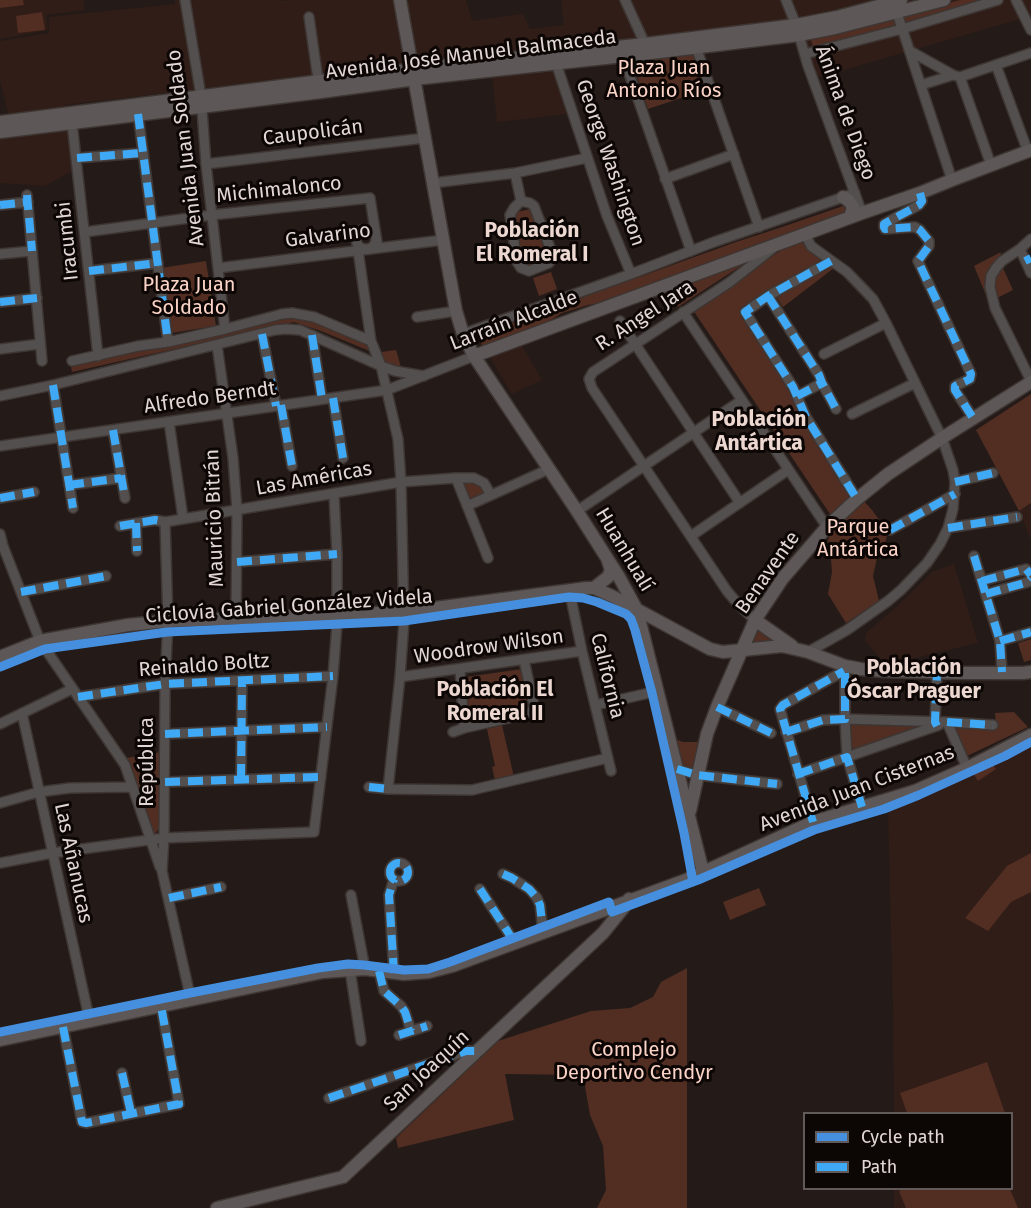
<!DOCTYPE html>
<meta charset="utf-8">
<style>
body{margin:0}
#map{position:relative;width:1031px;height:1208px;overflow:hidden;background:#241b18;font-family:"Fira Sans",sans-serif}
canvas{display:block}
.legend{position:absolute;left:803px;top:1112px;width:210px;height:78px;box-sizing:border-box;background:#0c0605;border:2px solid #625a58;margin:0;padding:8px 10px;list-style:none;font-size:18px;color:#e2d7d4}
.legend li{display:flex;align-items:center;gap:12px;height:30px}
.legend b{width:30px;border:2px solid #625a58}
</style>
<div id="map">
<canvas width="1031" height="1208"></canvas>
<ul class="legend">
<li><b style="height:8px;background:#468fdf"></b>Cycle path</li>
<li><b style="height:8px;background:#3fa9f5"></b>Path</li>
</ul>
</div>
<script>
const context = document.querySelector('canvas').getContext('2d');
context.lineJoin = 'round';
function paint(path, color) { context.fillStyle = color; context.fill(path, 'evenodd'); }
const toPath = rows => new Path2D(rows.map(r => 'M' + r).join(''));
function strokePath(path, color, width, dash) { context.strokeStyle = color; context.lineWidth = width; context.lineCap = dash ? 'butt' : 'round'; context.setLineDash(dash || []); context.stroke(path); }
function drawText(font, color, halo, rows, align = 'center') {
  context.font = font + ' "Fira Sans",sans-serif'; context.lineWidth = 6; context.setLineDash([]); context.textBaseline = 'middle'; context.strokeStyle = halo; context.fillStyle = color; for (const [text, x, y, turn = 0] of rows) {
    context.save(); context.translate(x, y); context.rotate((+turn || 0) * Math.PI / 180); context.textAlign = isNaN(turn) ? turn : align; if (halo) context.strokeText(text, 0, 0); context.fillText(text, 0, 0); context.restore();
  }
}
paint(toPath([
 [0,0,84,0,85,10,46,15,48,30,0,39],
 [175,0,278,0,279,1,291,0,466,0,472,21,523,14,530,29,564,25,561,0,1031,0,1031,16,809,80,796,38,553,70,567,114,497,122,490,55,313,75,65,105,72,171,45,186,0,183,0,135,13,132,0,81,0,41,49,33,49,17,175,4],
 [521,344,542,380,512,394,491,359,492,355],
 [1031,503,1031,540,1019,511],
 [954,564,978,643,894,663,890,663,881,659,866,642,865,638,866,633,893,610,932,572],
 [1031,745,1031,1208,894,1208,894,1189,1012,1188,1012,1114,894,1113,893,1009,888,809,973,773,1003,758,1007,759]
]), '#301d17');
paint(toPath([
 [0,0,23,0,24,5,0,8],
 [960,0,986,0,898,28,814,49,810,37,894,18],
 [42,12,45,30,18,33,16,16],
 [694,54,708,89,648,109,632,61],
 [846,205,849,212,604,303,588,305,562,313,541,326,482,346,479,335,736,242,782,227],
 [531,209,550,259,528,269,522,264,514,214,516,212],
 [796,240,810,244,833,261,834,268,783,307,771,289,742,315,793,394,799,412,812,435,851,497,832,517,693,310],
 [1001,252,1000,258,988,271,986,290,988,300,974,266],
 [756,256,678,307,664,293],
 [206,261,216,326,171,333,161,268],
 [1003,268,1013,290,997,298,993,288,993,279,999,271],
 [551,272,557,289,539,296,533,278],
 [297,317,316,321,366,342,372,352,321,331,294,322,72,372,71,367,129,351,283,318],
 [396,350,401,367,393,367,383,363,381,355,381,352],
 [1031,394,1031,503,1019,511,976,430],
 [460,483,482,485,487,494,467,501],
 [861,498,872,510,883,525,887,536,884,547,877,558,873,576,879,601,846,623,828,594,832,572,831,560,826,547,833,524],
 [758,628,779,641,750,645],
 [1031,639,1031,660,1024,662,1018,643],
 [522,669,530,705,529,708,525,711,470,723,467,721,466,717,466,677],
 [1014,712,1028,727,967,756,953,725,996,727,995,713],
 [854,723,927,725,856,749,853,749,850,744,849,727],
 [502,725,514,777,495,780,492,767,495,766,487,729],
 [704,728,694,771,680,765,675,739,683,742,697,742],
 [161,752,159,828,155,834,153,832,126,758],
 [992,764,996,769,978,781,973,773],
 [1031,853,1031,892,1011,902,988,931,965,918,1007,866],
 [759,888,766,905,730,920,723,902],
 [687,968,687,1208,597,1208,606,1190,603,1146,590,1115,583,1075,505,1074,514,1120,398,1148,396,1138,498,1041,591,1011,630,1008,653,997,661,982],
 [987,1062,1005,1113,907,1113,900,1093],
 [905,1188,1010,1189,1018,1208,906,1208,899,1191]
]), '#512d22');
const minor = toPath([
 [185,0,201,96,206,164,225,329],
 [625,0,645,44],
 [786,0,796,25,808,66,862,213],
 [1016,0,1031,30],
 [897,13,952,180],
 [309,17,319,86],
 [696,47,759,227],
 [910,51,953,75],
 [805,54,902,29,998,0],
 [623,56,691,251],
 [556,63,607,216,631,274],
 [996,65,1028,152],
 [960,77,991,165],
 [921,85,953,75,960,77,1031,53],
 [138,114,168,342],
 [72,123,98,356],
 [77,158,142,153],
 [206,164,425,138],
 [515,173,521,201],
 [665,179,734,154],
 [433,183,515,173,587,158],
 [920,193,922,201,919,205,884,224,884,227,885,229,915,227,920,230,929,241,929,246,918,261,971,374,970,379,955,386,955,390,973,418],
 [27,195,42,361],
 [521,201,530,203,534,206,552,253,552,258,549,263,529,271,521,268,517,262,510,215,514,208,521,201],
 [0,205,28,202],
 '356 239a10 10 0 1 1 20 0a10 10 0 1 1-20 0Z',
 [85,232,212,215,370,198,378,248],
 [805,234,811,246,847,272,873,299,886,323,942,438,953,470,955,482,953,509,948,528,940,544,927,563,901,590,888,601,847,630,808,652],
 [1031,239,1020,249,1002,261,996,268,991,276,990,287,995,308,1031,381],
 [1020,249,1031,273],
 [358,250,371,341,381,366,398,439,401,482,404,621,400,677,388,789],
 [0,254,32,251],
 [831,261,768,296,745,312,793,387,806,417,857,499],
 [218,268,443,240],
 [89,271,158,263],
 [768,296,819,375,822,383,836,409],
 [0,302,37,298],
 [683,312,827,527],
 [417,317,456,311],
 [620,321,740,503],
 [262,334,276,406],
 [463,334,631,274,714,242,855,193],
 [312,335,322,399],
 [217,345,233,458,237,510,236,619],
 [0,349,40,344],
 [824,354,886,323],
 [72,361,138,346,168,342,225,329,282,314,292,313,314,317,371,341],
 [53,385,73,508],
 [0,396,53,385,275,330,286,329,300,330,381,366,395,371,424,376],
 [797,396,822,383],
 [333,398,343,458],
 [281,405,292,466],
 [852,414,915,383],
 [169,422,183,518],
 [113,430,125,498],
 [0,446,387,390,474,356],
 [456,478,488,558],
 [955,482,993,473],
 [69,485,121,478],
 [0,498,34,492],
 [467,506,549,469],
 [577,511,742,400],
 [165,522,168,621,165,684,164,838,162,871,191,1000],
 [136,523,137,551],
 [120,526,155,520,165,522,401,482,456,478,474,478,484,483,491,495],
 [948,528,1017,517],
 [890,530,955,494],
 [0,534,3,546,40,641,125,765,160,867],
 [691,536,788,470],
 [974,556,1000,641,1002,672],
 [237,562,337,554],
 [982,581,1026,569,1031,575],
 [569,589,582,651,611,771],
 [21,592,106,576],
 [986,594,1028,582,1031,579],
 [755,620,739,605,727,591,592,388,589,379,593,372,730,282,772,249],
 [1000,641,1031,632],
 [845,668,845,719,847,757,862,807],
 [460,670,464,728],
 [400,677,582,651],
 [78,697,165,684,333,676],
 [596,705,658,691],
 [717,707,771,733],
 [22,713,88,1013,88,1021],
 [947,722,967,768],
 [0,724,72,689],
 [937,726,935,722,937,672],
 [453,732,464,728,531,713,534,706,524,660],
 [786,732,823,720,845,719,947,722,993,725],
 [165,734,327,727],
 [677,769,697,775,777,784],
 [798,774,939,725],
 [241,779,242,680],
 [165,782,321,777],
 [369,787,388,789,472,790,608,758],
 [0,803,39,792,70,788,133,787],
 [813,822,780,709,783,705,844,671],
 '390 872a9 9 0 1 1 18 0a9 9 0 1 1-18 0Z',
 [0,863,52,853,164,838,314,832,333,676,337,624,337,554,334,495],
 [503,874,512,878,529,889,537,898,540,905,543,932],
 [480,889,515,943],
 [351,895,365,969],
 [169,898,221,887],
 [350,970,361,1041],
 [379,971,384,991,401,1006,405,1012,411,1031],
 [394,973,389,895,394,879],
 [63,1027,82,1122,86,1123,179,1104,161,1006],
 [399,1035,427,1026],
 [122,1073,131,1113],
 [329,1098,466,1051,477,1051]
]);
const major = toPath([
 [400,0,456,311,463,334,474,356,577,511,619,577,637,610,703,872],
 [0,122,422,68,645,44,796,25,837,17,901,0],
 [0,132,321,92,423,78,651,53,799,35,835,28,944,0],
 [843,197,849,201,853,207,850,217],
 [474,356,862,213,920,193,952,180,1031,150],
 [594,588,608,577,611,570,608,561],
 [755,620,792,646],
 [0,657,40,641,128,625,168,621,405,612,587,588,594,588,612,596,710,649,723,652,782,646,808,652,845,666,861,669,884,671,968,673,1023,673,1031,672],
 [690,811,707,734,717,707,755,620,783,578,827,527,857,499,888,474,942,438,1031,382],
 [0,1040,323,972,365,969,404,974,429,972,452,966,686,880,813,822,915,791,967,768,1031,735],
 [217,1208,343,1177,603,933,624,907,629,899]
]);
strokePath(minor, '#3e3633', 12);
strokePath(major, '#3e3633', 15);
strokePath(minor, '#534f4e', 9);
strokePath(major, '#5d5857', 12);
strokePath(toPath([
 [138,114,168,342],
 [77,158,142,153],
 [920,193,922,201,919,205,884,224,884,227,885,229,915,227,920,230,929,241,929,246,918,261,971,374,970,379,955,386,955,390,973,418],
 [27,195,32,251],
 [0,205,28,202],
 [831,261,768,296,745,312,793,387,806,417,857,499],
 [1025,261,1031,258],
 [89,271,158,263],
 [768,296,819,375,822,383,836,409],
 [0,302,37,298],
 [262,334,276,406],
 [312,335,322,399],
 [53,385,73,508],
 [797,396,822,383],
 [333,398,343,458],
 [281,405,292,466],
 [113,430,125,498],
 [955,482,993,473],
 [69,485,121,478],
 [0,498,34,492],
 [136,523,137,551],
 [120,526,155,520,165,522],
 [948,528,1017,517],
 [890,530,955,494],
 [974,556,1000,641,1002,672],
 [237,562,337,554],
 [982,581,1026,569,1031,575],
 [21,592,106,576],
 [986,594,1028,582,1031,579],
 [1000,641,1031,632],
 [78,697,165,684,333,676],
 [717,707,771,733],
 [947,722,993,725],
 [937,726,935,722,937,672],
 [786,732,823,720,845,719,845,666],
 [165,734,327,727],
 [677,769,697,775,777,784],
 [798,774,847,757,862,807],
 [241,779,242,680],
 [165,782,321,777],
 [369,787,388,789],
 [813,822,780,709,783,705,844,671],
 '390 872a9 9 0 1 1 18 0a9 9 0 1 1-18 0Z',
 [503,874,512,878,529,889,537,898,540,905,543,930],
 [480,889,515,943],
 [169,898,221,887],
 [379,971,384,991,401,1006,405,1012,411,1031],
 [394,973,389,895,394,879],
 [63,1027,82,1122,86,1123,179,1104,161,1006],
 [399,1035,427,1026],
 [122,1073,131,1113],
 [329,1098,466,1051,477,1051]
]), '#3fa9f5', 8, [15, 8]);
strokePath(toPath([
 [0,667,45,649,167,632,404,621,569,597,583,598,597,602,626,614,631,619,635,630,652,693,684,833,693,882],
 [0,1032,190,993,318,968,348,964,364,965,404,970,428,969,450,962,609,902,612,912,698,880,814,830,884,809,919,795,1005,756,1031,742]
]), '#468fdf', 9);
drawText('20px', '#e2d7d4', '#0c0605', [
 ["Avenida José Manuel Balmaceda",471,55,-7],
 ["Ánima de Diego",845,113,70],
 ["Caupolicán",313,133,-7],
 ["Avenida Juan Soldado",186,148,-97],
 ["George Washington",610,163,71],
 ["Michimalonco",279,190,-6],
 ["Galvarino",328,236,-7],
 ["Iracumbi",68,241,-96],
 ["R. Angel Jara",645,316,-33],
 ["Larraín Alcalde",514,321,-21],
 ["Alfredo Berndt",210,398,-8],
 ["Las Américas",314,479,-10],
 ["Mauricio Bitrán",215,518,-92],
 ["Huanhualí",624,550,59],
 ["Benavente",768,573,-55],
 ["Ciclovía Gabriel González Videla",289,607,-4],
 ["Woodrow Wilson",489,647,-8],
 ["Reinaldo Boltz",204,666,-4],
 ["California",607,676,76],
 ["República",147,762,-90],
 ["Avenida Juan Cisternas",857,789,-21],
 ["Las Añanucas",73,863,78],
 ["San Joaquín",427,1071,-43]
]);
drawText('20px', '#fcd4c7', '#0c0605', [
 ["Plaza Juan",664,68],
 ["Antonio Ríos",664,91],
 ["Plaza Juan",189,285],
 ["Soldado",189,308],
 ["Parque",858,527],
 ["Antártica",858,550],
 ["Complejo",634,1050],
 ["Deportivo Cendyr",634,1073]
]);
drawText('bold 21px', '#edd8d1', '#0c0605', [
 ["Población",532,231],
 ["El Romeral I",532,255],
 ["Población",759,420],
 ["Antártica",759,444],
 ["Población",914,668],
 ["Óscar Praguer",914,692],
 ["Población El",495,690],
 ["Romeral II",495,714]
]);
</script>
